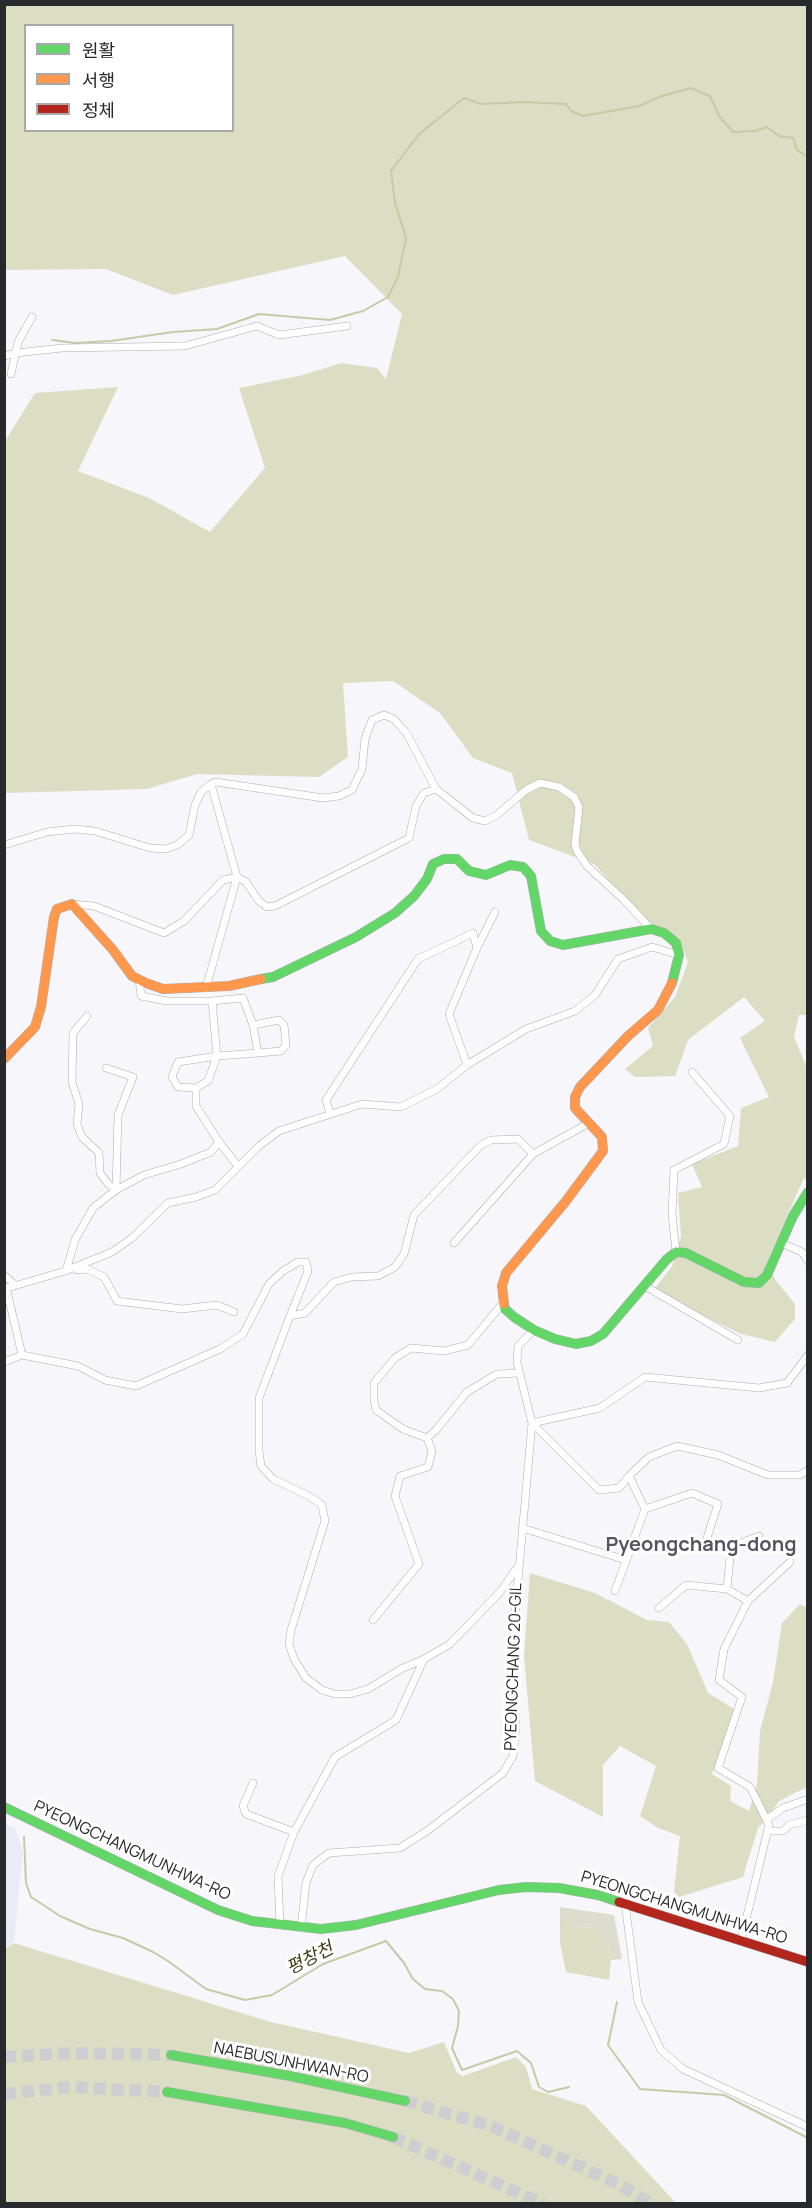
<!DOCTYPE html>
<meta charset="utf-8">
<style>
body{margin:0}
#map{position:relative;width:812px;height:2208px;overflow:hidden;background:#f6f6fb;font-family:Manrope,"Noto Sans KR",sans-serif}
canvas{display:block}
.frame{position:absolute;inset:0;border:6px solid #28292d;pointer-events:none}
.legend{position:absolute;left:24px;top:24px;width:210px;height:108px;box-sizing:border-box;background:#fff;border:2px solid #a9a9ab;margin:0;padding:8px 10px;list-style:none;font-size:18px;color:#28292d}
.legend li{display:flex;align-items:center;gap:12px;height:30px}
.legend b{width:30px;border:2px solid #a9a9ab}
</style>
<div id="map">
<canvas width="812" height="2208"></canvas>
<div class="frame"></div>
<ul class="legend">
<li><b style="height:8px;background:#63d668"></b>원활</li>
<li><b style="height:8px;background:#ff974d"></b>서행</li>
<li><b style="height:8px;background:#b3261e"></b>정체</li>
</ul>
</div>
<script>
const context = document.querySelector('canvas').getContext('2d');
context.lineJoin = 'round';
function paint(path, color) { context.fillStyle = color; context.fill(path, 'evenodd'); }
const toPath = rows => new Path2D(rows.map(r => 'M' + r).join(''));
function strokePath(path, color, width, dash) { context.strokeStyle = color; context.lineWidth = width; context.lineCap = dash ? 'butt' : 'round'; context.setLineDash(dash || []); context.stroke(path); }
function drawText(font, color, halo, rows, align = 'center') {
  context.font = font + ' Manrope,"Noto Sans KR",sans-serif'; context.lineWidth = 6; context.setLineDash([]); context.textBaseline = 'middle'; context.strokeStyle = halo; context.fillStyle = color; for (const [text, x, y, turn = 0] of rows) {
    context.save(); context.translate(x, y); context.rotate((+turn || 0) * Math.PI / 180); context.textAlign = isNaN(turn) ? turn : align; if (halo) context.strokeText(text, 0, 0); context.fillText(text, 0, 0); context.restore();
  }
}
paint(toPath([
 [5,1824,15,1828,23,1851,14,1943,5,1950]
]), '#e9ebf7');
paint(toPath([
 [560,1907,614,1915,622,1959,611,1960,608,1946,598,1942,592,1928,572,1926,560,1916]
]), '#dcddcc');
paint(toPath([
 [5,5,807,5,808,1015,799,1015,794,1037,807,1068,808,1175,803,1180,766,1264,777,1282,795,1304,795,1319,775,1342,741,1334,653,1291,672,1266,681,1237,678,1193,702,1187,692,1164,738,1146,741,1108,769,1097,740,1038,765,1021,744,997,688,1040,675,1076,635,1077,625,1069,653,1046,648,1028,675,997,688,962,683,949,660,930,654,929,594,864,529,840,512,773,473,758,440,713,393,681,343,683,348,757,319,777,197,774,147,789,5,793,4,443,35,393,118,387,78,471,149,498,210,532,265,468,239,388,303,375,341,363,377,368,386,379,402,314,345,256,173,295,106,269,5,270],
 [26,26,232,26,232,130,26,130],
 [530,1573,595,1593,647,1620,669,1622,687,1644,708,1693,737,1711,712,1774,731,1786,730,1801,749,1811,757,1784,760,1731,773,1682,782,1623,800,1604,807,1608,807,1787,779,1801,767,1819,758,1828,743,1877,679,1897,674,1892,680,1836,658,1828,640,1816,656,1766,620,1746,603,1765,603,1817,535,1781,524,1656],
 [560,1916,572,1926,592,1928,598,1942,608,1946,611,1960,609,1980,566,1972,560,1943],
 [14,1943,271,2022,409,2053,444,2042,457,2073,463,2076,516,2057,526,2067,532,2089,586,2106,676,2203,5,2204,4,1950]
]), '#dbdec3');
strokePath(toPath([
 [52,340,75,343,111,341,173,332,217,329,259,314,330,320,363,311,388,297,398,277,406,238,395,203,391,171,419,134,464,98,481,104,523,102,566,104,571,111,583,116,639,106,662,96,691,88,710,96,719,116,733,132,755,131,767,127,779,136,793,138,797,150,808,157],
 [24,1837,26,1883,31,1897,60,1916,90,1929,123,1938,153,1952,168,1961,206,1989,245,2000,272,1995,323,1964,386,1941,404,1963,413,1979,425,1989,442,1991,453,1999,459,2011,458,2026,452,2048,462,2070,517,2051,531,2063,539,2087,548,2092,569,2087],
 [617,2002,608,2045,640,2089,724,2095,808,2138]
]), '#c6caa7', 2);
strokePath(toPath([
 [4,2057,73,2053,171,2055],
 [4,2094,69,2087,167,2092],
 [405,2101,491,2126,620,2185,651,2204],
 [393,2137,543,2204]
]), '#cdcdd2', 12, [12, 6]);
const street = toPath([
 [4,356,16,353,62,348,185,346,257,326,279,335,347,326],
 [11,374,18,342,32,317],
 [4,845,47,832,74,829,95,831,150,848,166,849,177,845,189,835,195,805,201,792,211,784,216,782,323,798,339,796,352,790,362,769,365,739,372,720,384,715,394,719,407,734,436,789,473,818,485,821,497,815,526,790,540,783,559,787,574,797,579,807,575,844,577,851,587,866,623,899,651,929],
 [72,904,94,906,164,933,184,921,223,880,237,877,246,882,259,901,267,907,275,906,409,838,416,806,424,793,436,789],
 [477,948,495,912],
 [139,979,141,996,167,1001,212,1001,243,998,253,1025,258,1053,281,1051,286,1045,284,1025,279,1020,253,1025],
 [206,988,237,877,211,784],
 [212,1001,217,1056,208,1081,196,1088,178,1087,172,1077,178,1062,217,1056,258,1053],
 [87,1016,73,1033,72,1082,79,1104,77,1124,82,1137,99,1153,100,1173,109,1185,116,1190,144,1175,181,1164,211,1152,219,1142],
 [196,1088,196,1106,219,1142,238,1166],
 [330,1113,326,1100,418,959,473,933,477,948,449,1014,467,1065],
 [454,1243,533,1154,589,1123],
 [781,1243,802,1252,808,1261],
 [676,1252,672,1214,674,1170,724,1144,730,1116,692,1072],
 [77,1270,87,1269,104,1277,117,1301,182,1309,217,1305,234,1312],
 [66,1271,75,1240,93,1208,116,1190,118,1115,133,1077,106,1068],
 [4,1275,15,1285],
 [645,1286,738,1340],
 [6,1287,22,1355],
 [4,1289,65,1271,112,1252,132,1238,168,1203,196,1197,215,1190,259,1146,279,1131,362,1104,401,1107,437,1089,467,1065,526,1029,575,1011,595,995,618,959,652,947,679,955],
 [503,1303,468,1345,444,1351,411,1348,395,1358,374,1383,374,1401,376,1410,403,1429,427,1438,436,1430,467,1392,497,1374,520,1373],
 [4,1362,22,1355,78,1366,105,1380,136,1386,220,1349,243,1334,269,1284,283,1271,298,1262,306,1262,308,1271,290,1316],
 [532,1423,599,1490,619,1488,629,1476,649,1457,677,1446,718,1455,768,1475,800,1475,808,1470],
 [532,1423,600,1408,645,1377,759,1388,787,1383,808,1355],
 [645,1509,692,1493,718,1504,705,1544,731,1547,727,1589,748,1601,724,1649,719,1680,742,1697,718,1768,750,1787,769,1825,741,1940],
 [522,1528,626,1560],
 [731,1547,759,1536],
 [519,1565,500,1592,450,1644,424,1659,401,1669,368,1689,350,1694,335,1694,322,1690,306,1678,294,1659,289,1644,291,1630,325,1521,322,1505,309,1496,273,1479,261,1466,259,1451,259,1398,290,1316,305,1313,334,1282,352,1277,378,1276,395,1267,404,1254,414,1215,481,1145,491,1140,518,1139,533,1154],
 [615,1591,645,1509,629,1476],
 [748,1601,790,1562],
 [659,1608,686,1585,727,1589],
 [373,1620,419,1564,395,1496,400,1476,428,1467,432,1451,427,1438],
 [253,1783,243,1806,246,1814,294,1832,335,1757,396,1720,424,1659],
 [767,1819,783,1808,808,1799],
 [768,1831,783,1831,789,1825,808,1820],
 [625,1903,638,2002,661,2050,683,2069,808,2127],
 [280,1925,278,1876,294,1832],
 [301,1928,306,1883,313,1865,329,1853,400,1848,427,1831,503,1773,513,1756,516,1726,512,1648,532,1423,517,1362,518,1346,534,1330]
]);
const fast = toPath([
 [261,979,273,977,356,937,395,913,414,896,427,879,433,864,444,859,457,859,469,871,486,875,510,865,523,867,531,876,541,931,550,941,563,945,651,929,664,933,676,943,679,955,672,983],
 [504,1304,505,1309,514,1317,534,1330,555,1339,576,1344,591,1341,603,1334,667,1259,676,1252,686,1253,744,1282,759,1283,767,1275,793,1216,808,1192],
 [4,1807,218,1910,252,1921,321,1929,356,1925,499,1890,526,1887,559,1888,598,1895,619,1902],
 [171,2055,290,2076,405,2101],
 [167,2092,345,2123,393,2137]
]);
const slow = toPath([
 [4,1059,35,1027,41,1007,54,917,57,909,72,904,113,950,132,976,146,983,163,989,229,986,261,979],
 [504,1304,502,1286,506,1273,566,1201,603,1151,602,1137,575,1108,575,1097,580,1087,628,1036,658,1010,672,983]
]);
const jam = toPath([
 [619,1902,808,1962]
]);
strokePath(street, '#adadb1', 8);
strokePath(fast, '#adadb1', 10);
strokePath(slow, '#adadb1', 10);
strokePath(jam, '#adadb1', 10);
strokePath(street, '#fefefe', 7);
strokePath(fast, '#63d668', 9);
strokePath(slow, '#ff974d', 9);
strokePath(jam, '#b3261e', 9);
drawText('16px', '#28292d', '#fff', [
 ["PYEONGCHANG 20-GIL",514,1667,-88],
 ["PYEONGCHANGMUNHWA-RO",132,1851,25],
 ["PYEONGCHANGMUNHWA-RO",684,1908,17],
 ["NAEBUSUNHWAN-RO",291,2063,11]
]);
drawText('italic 18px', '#3b3d14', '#fff', [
 ["평창천",310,1959,-27]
]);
drawText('bold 20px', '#54555f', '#fff', [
 ["Pyeongchang-dong",701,1545]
]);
</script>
